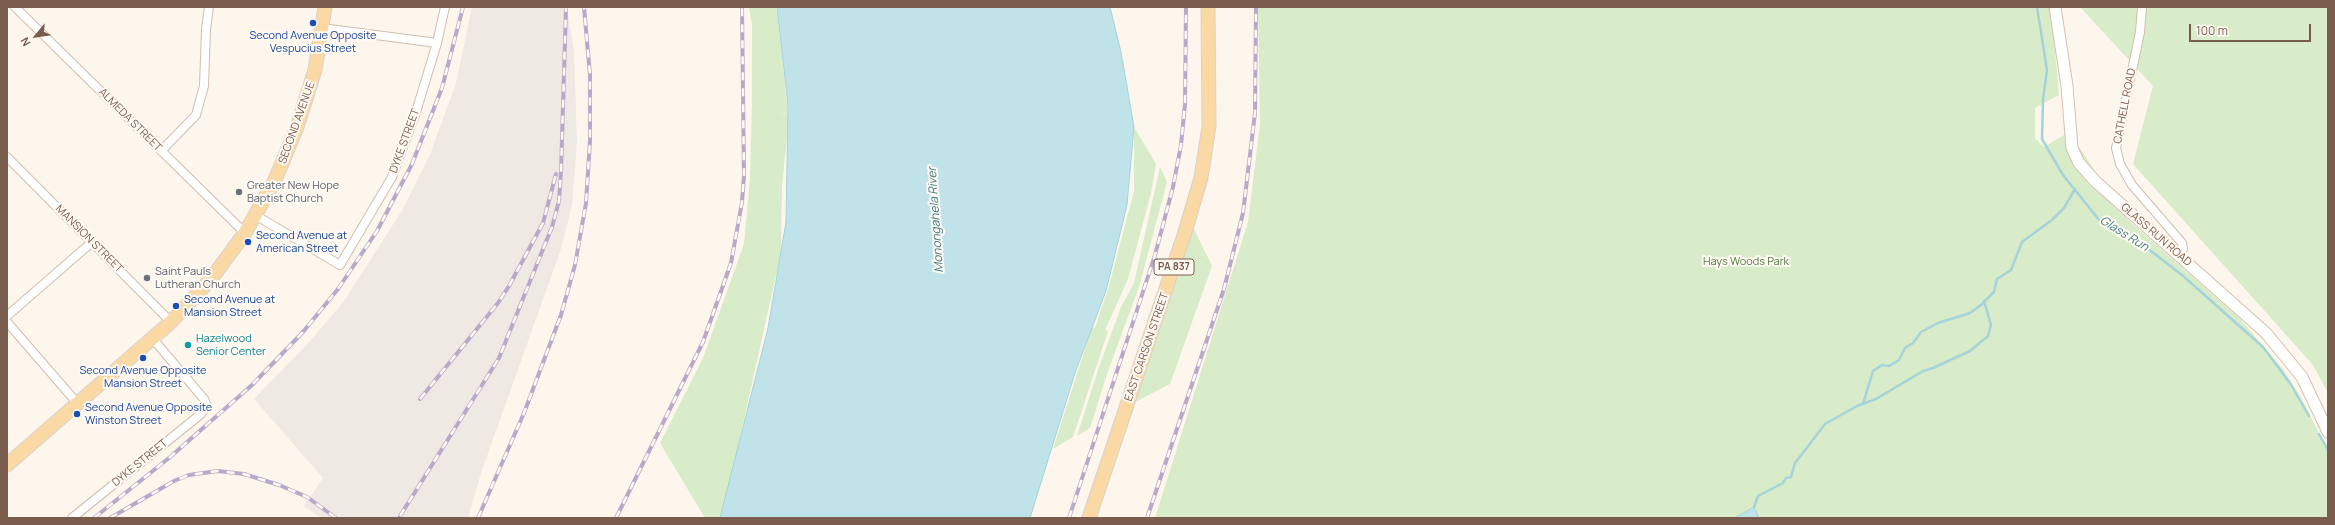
<!DOCTYPE html>
<style>
body{margin:0}
#map{position:relative;width:2335px;height:525px;overflow:hidden;background:#fdf6ec;font-family:Manrope,sans-serif}
canvas{display:block}
.frame{position:absolute;inset:0;border:8px solid #7a5c4d;pointer-events:none}
.north{position:absolute;left:16px;top:16px;width:40px;height:40px;-webkit-text-stroke:3px #fffaf3;paint-order:stroke;rotate:241deg;font-size:11px;font-weight:700;line-height:16px;text-align:center;color:#7a5c4d}
.north::after{content:'';display:block;margin:auto;width:14px;height:18px;background:#7a5c4d;clip-path:polygon(50% 0,100% 100%,50% 72%,0 100%)}
.scale{position:absolute;left:2189px;top:24px;width:122px;height:18px;box-sizing:border-box;border:2px solid #7a5c4d;border-top:0;padding-left:5px;font-size:12px;line-height:14px;white-space:nowrap;color:#7a5c4d;-webkit-text-stroke:3px #fffaf3;paint-order:stroke}
</style>
<div id="map">
<canvas width="2335" height="525"></canvas>
<div class="frame"></div>
<div class="north">N</div>
<div class="scale">100 m</div>
</div>
<script>
const context = document.querySelector('canvas').getContext('2d');
context.lineJoin = 'round';
function paint(path, color) { context.fillStyle = color; context.fill(path, 'evenodd'); }
const toPath = rows => new Path2D(rows.map(r => 'M' + r).join(''));
function strokePath(path, color, width, dash) { context.strokeStyle = color; context.lineWidth = width; context.lineCap = dash ? 'butt' : 'round'; context.setLineDash(dash || []); context.stroke(path); }
function drawText(font, color, halo, rows, align = 'center') {
  context.font = font + ' Manrope,sans-serif'; context.lineWidth = 4; context.setLineDash([]); context.textBaseline = 'middle'; context.strokeStyle = halo; context.fillStyle = color; for (const [text, x, y, turn = 0] of rows) {
    context.save(); context.translate(x, y); context.rotate((+turn || 0) * Math.PI / 180); context.textAlign = isNaN(turn) ? turn : align; if (halo) context.strokeText(text, 0, 0); context.fillText(text, 0, 0); context.restore();
  }
}
paint(toPath([
 [472,7,567,7,574,52,577,142,572,205,561,249,481,473,468,518,321,518,304,506,323,478,254,399,312,339,344,301,403,209,431,152,456,83]
]), '#efe9e4');
paint(toPath([
 [749,7,776,7,780,35,788,115,771,108,789,116,782,186,781,253,722,518,705,518,660,443,703,358,744,244,750,179,752,101,752,25],
 [1258,7,2051,7,2059,95,2035,108,2035,138,2044,147,2069,132,2127,219,2239,318,2282,368,2300,396,2328,450,2328,518,1155,518,1248,222,1260,124],
 [2080,7,2328,7,2328,393,2313,365,2133,164,2153,86],
 [1134,127,1156,164,1151,193,1128,279,1105,330,1108,331,1073,437,1053,449,1092,327,1095,328,1109,286,1134,191],
 [1160,167,1167,182,1139,287,1107,374,1090,428,1077,436,1098,370,1121,307,1134,283],
 [1193,227,1212,266,1170,384,1135,402]
]), '#d8ecc9');
const water = toPath([
 [777,7,1110,7,1121,52,1134,127,1127,205,1106,291,1075,373,1030,518,720,518,768,328,786,222,788,105,777,7],
 [1754,507,1759,518,1736,518,1736,517,1754,507]
]);
paint(water, '#bfe3e8');
strokePath(water, '#a5d3da', 1);
strokePath(toPath([
 [2037,7,2047,70,2043,99,2042,139,2063,175,2100,221,2147,248,2182,275,2263,347,2290,383,2309,416],
 [1863,404,1873,371,1882,365,1889,366,1899,360,1905,348,1913,343,1921,332,1938,323,1970,313,1981,305,1994,292,1997,279,2011,270,2022,242,2052,220,2064,208,2075,189],
 [2319,434,2328,450],
 [1754,507,1758,496,1783,483,1786,478,1791,477,1795,463,1825,424,1857,406,1876,399,1923,371,1933,368,1970,351,1988,336,1991,325,1984,301]
]), '#a5d3da', 2.5);
const street = toPath([
 [15,7,245,233],
 [2142,7,2140,32,2116,148,2120,164,2132,185,2182,243,2183,249,2180,255],
 [322,28,437,43],
 [161,151,196,115,204,86,206,29,209,7],
 [7,157,171,322],
 [255,215,340,265,392,177,416,112,437,43,445,7],
 [7,316,92,242],
 [7,322,78,404],
 [72,518,201,414,207,406,204,399,153,339]
]);
const secondary = toPath([
 [2055,7,2067,86,2072,148,2079,163,2095,181,2266,333,2302,377,2328,432]
]);
const primary = toPath([
 [7,465,171,322,211,279,245,233,275,180,297,127,315,70,325,7],
 [1089,518,1185,232,1201,178,1209,126,1208,7]
]);
strokePath(street, '#d1beb0', 10);
strokePath(secondary, '#d6c0b0', 13);
strokePath(primary, '#dad1cd', 15);
strokePath(street, '#fff', 8);
strokePath(secondary, '#fff', 11);
strokePath(primary, '#fbd9a5', 13);
const rail = toPath([
 [420,399,498,303,509,286,543,223,556,174],
 [400,516,499,358,552,227,559,201,561,172,566,7],
 [94,518,169,458,252,385,303,332,338,289,377,231,412,164,442,88,463,7],
 [110,518,174,481,189,475,218,471,244,474,279,485,307,497,336,518],
 [478,518,524,413,561,315,575,265,586,203,590,141,590,75,584,7],
 [616,518,703,342,731,263,742,202,744,176,742,7],
 [1069,518,1155,255,1173,187,1181,145,1185,104,1186,7],
 [1147,518,1224,289,1243,213,1255,113,1256,7]
]);
strokePath(rail, '#b9a8c9', 4);
strokePath(rail, '#fffaf3', 2.5, [8]);
for (const [x, y, r, color] of [
 [313,23,4,"#1a4fb4"],
 [239,192,4,"#6b7280"],
 [248,242,4,"#1a4fb4"],
 [147,278,4,"#6b7280"],
 [176,306,4,"#1a4fb4"],
 [188,345,4,"#0f9aa8"],
 [143,358,4,"#1a4fb4"],
 [77,414,4,"#1a4fb4"]
]) { const dot = new Path2D(); dot.arc(x, y, r, 0, 2 * Math.PI); context.fillStyle = color; context.fill(dot); strokePath(dot, '#fffaf3', 1.5); }
for (const [x, y, w] of [
 [1174,267,40]
]) { const box = new Path2D(); box.roundRect(x - w / 2, y - 8, w, 16, 3); context.fillStyle = '#fffaf3'; context.fill(box); strokePath(box, '#7a5c4d', 1); }
drawText('bold 10px', '#7a5c4d', null, [
 ["PA 837",1174,267]
]);
drawText('11px', '#164399', '#fffaf3', [
 ["Second Avenue Opposite",313,36,"center"],
 ["Vespucius Street",313,49,"center"],
 ["Second Avenue at",256,236],
 ["American Street",256,249],
 ["Second Avenue at",184,300],
 ["Mansion Street",184,313],
 ["Second Avenue Opposite",143,371,"center"],
 ["Mansion Street",143,384,"center"],
 ["Second Avenue Opposite",85,408],
 ["Winston Street",85,421]
], 'left');
drawText('11px', '#7a5c4d', '#fffaf3', [
 ["CATHELL ROAD",2125,106,-79],
 ["ALMEDA STREET",130,120,45],
 ["SECOND AVENUE",297,123,-70],
 ["DYKE STREET",405,141,-70],
 ["GLASS RUN ROAD",2156,235,41],
 ["MANSION STREET",89,239,45],
 ["EAST CARSON STREET",1147,347,-71],
 ["DYKE STREET",140,463,-39]
]);
drawText('11px', '#5b616d', '#fffaf3', [
 ["Greater New Hope",247,186],
 ["Baptist Church",247,199],
 ["Saint Pauls",155,272],
 ["Lutheran Church",155,285]
], 'left');
drawText('11px', '#537a41', '#fffaf3', [
 ["Hays Woods Park",1746,262]
]);
drawText('11px', '#0d838f', '#fffaf3', [
 ["Hazelwood",196,339],
 ["Senior Center",196,352]
], 'left');
drawText('italic 12px', '#437c86', '#fffaf3', [
 ["Monongahela River",936,220,-94],
 ["Glass Run",2124,234,32]
]);
</script>
